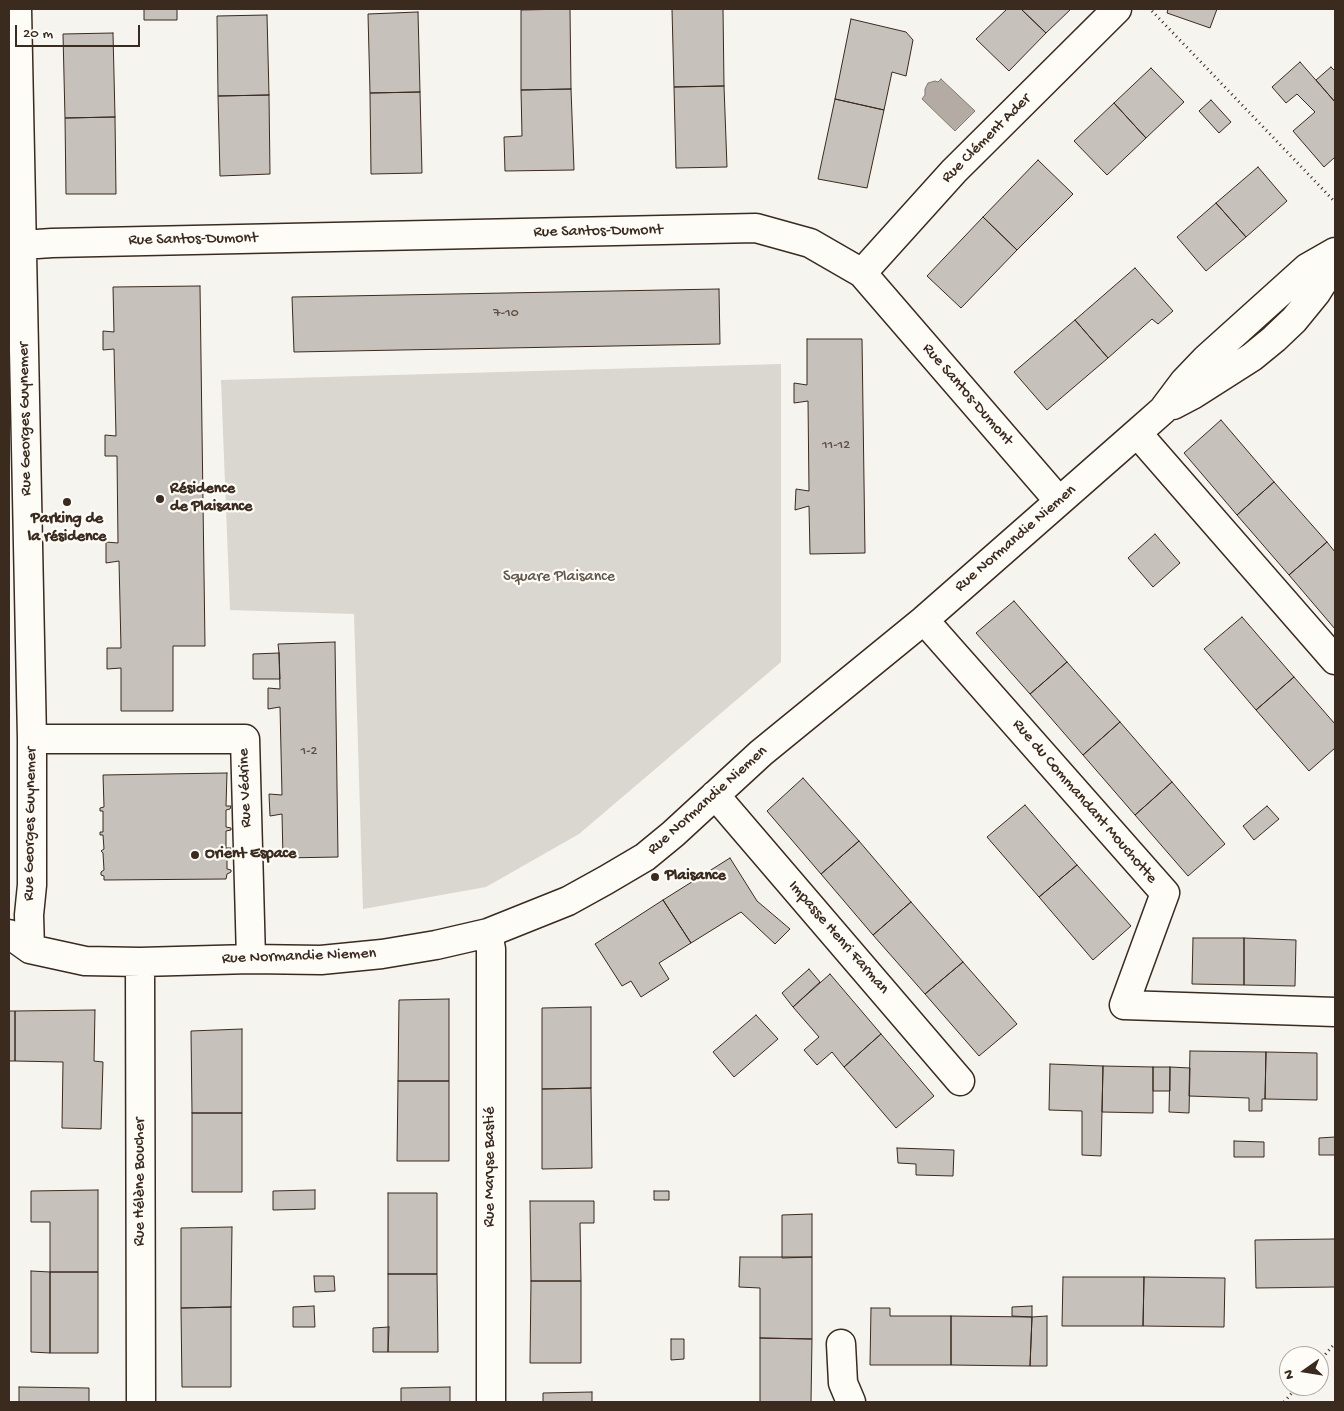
<!DOCTYPE html>
<meta charset="utf-8">
<style>
body{margin:0}
#map{position:relative;width:1344px;height:1411px;overflow:hidden;background:#f5f4ee;font-family:"Gochi Hand",sans-serif}
canvas{display:block}
.frame{position:absolute;inset:0;border:10px solid #3b2a1e;pointer-events:none}
.north{position:absolute;left:1279px;top:1346px;width:50px;height:50px;box-sizing:border-box;background:#fdfcf7;border:1px solid #afa8a0;border-radius:50%;rotate:257deg;font-size:14px;font-weight:700;line-height:20px;text-align:center;color:#3b2a1e}
.north::after{content:'';display:block;margin:auto;width:18px;height:22px;background:#3b2a1e;clip-path:polygon(50% 0,100% 100%,50% 72%,0 100%)}
.scale{position:absolute;left:15px;top:25px;width:125px;height:22px;box-sizing:border-box;border:2px solid #3b2a1e;border-top:0;padding-left:6px;font-size:15px;line-height:18px;white-space:nowrap;color:#3b2a1e;-webkit-text-stroke:4px #fdfcf7;paint-order:stroke}
</style>
<div id="map">
<canvas width="1344" height="1411"></canvas>
<div class="frame"></div>
<div class="north">N</div>
<div class="scale">20 m</div>
</div>
<script>
const context = document.querySelector('canvas').getContext('2d');
context.lineJoin = 'round';
function paint(path, color) { context.fillStyle = color; context.fill(path, 'evenodd'); }
const toPath = rows => new Path2D(rows.map(r => 'M' + r).join(''));
function strokePath(path, color, width, dash) { context.strokeStyle = color; context.lineWidth = width; context.lineCap = dash ? 'butt' : 'round'; context.setLineDash(dash || []); context.stroke(path); }
function drawText(font, color, halo, rows, align = 'center') {
  context.font = font + ' "Gochi Hand",sans-serif'; context.lineWidth = 4.5; context.setLineDash([]); context.textBaseline = 'middle'; context.strokeStyle = halo; context.fillStyle = color; for (const [text, x, y, turn = 0] of rows) {
    context.save(); context.translate(x, y); context.rotate((+turn || 0) * Math.PI / 180); context.textAlign = isNaN(turn) ? turn : align; if (halo) context.strokeText(text, 0, 0); context.fillText(text, 0, 0); context.restore();
  }
}
paint(toPath([
 [781,364,781,662,579,834,486,887,363,909,354,614,230,610,221,380]
]), '#dad6d0');
const water = toPath([
 [941,79,975,111,955,131,922,99,925,95,925,89,928,83,935,81,938,82,941,79]
]);
paint(water, '#b4aca4');
strokePath(water, '#84786e', 1);
const building = toPath([
 [144,9,177,9,177,20,144,20,144,9],
 [570,9,571,89,521,90,521,10,570,9],
 [672,9,723,9,724,86,674,87,672,9],
 [1007,9,1021,9,1046,33,1009,71,976,39,1007,9],
 [1021,9,1071,9,1046,33,1021,9],
 [1168,9,1217,9,1210,28,1167,13,1168,9],
 [418,12,420,92,370,93,368,14,418,12],
 [267,15,269,95,218,96,217,16,267,15],
 [851,19,906,32,913,40,906,76,892,72,884,110,835,99,851,19],
 [113,33,115,117,65,118,63,34,113,33],
 [1300,62,1335,102,1335,157,1324,167,1293,131,1315,112,1297,94,1286,103,1272,87,1300,62],
 [1331,67,1335,71,1335,102,1316,80,1331,67],
 [1151,68,1184,102,1146,138,1114,103,1151,68],
 [724,86,727,167,676,168,674,87,724,86],
 [571,89,574,170,505,171,504,137,522,136,521,90,571,89],
 [420,92,422,173,371,174,370,93,420,92],
 [269,95,270,174,220,176,218,96,269,95],
 [835,99,884,110,867,188,818,179,835,99],
 [1211,100,1231,122,1219,133,1199,111,1211,100],
 [1114,103,1146,138,1107,175,1074,141,1114,103],
 [115,117,116,194,66,194,65,118,115,117],
 [1038,160,1073,194,1017,250,983,217,1038,160],
 [1258,167,1287,201,1246,237,1216,203,1258,167],
 [1216,203,1246,237,1206,271,1177,237,1216,203],
 [983,217,1017,250,961,308,927,276,983,217],
 [1135,268,1173,311,1158,324,1152,319,1108,358,1075,320,1135,268],
 [200,286,205,646,173,646,173,711,121,711,121,668,107,669,107,648,121,648,119,561,106,563,106,542,118,543,117,456,105,456,105,435,116,436,114,349,103,350,103,331,114,332,113,287,200,286],
 [719,289,720,344,294,352,292,297,719,289],
 [1075,320,1108,358,1047,410,1014,372,1075,320],
 [807,339,862,339,865,553,810,554,809,506,795,510,796,489,809,491,808,401,794,403,794,383,807,385,807,339],
 [1221,420,1274,482,1237,515,1184,453,1221,420],
 [1274,482,1327,542,1289,575,1237,515,1274,482],
 [1155,534,1180,563,1153,587,1128,558,1155,534],
 [1327,542,1335,552,1335,629,1289,575,1327,542],
 [1014,601,1067,662,1030,694,976,633,1014,601],
 [1242,617,1294,677,1256,710,1204,649,1242,617],
 [335,642,338,857,283,858,282,814,270,816,269,794,282,795,280,707,268,709,268,688,280,689,279,653,278,644,335,642],
 [279,653,280,679,253,679,253,654,279,653],
 [1067,662,1120,722,1083,755,1030,694,1067,662],
 [1294,677,1335,724,1335,748,1309,771,1256,710,1294,677],
 [1120,722,1172,782,1135,815,1083,755,1120,722],
 [227,773,226,806,231,806,230,809,226,810,226,827,231,828,231,830,226,831,226,848,231,848,230,852,227,852,227,869,231,870,231,872,227,874,226,879,104,880,104,876,101,875,101,872,104,870,103,853,101,851,104,849,103,835,100,835,100,832,103,832,103,811,100,811,100,808,104,807,103,775,227,773],
 [803,778,859,841,821,874,767,811,803,778],
 [1172,782,1225,844,1188,876,1135,815,1172,782],
 [1025,805,1077,865,1039,897,987,837,1025,805],
 [1267,806,1279,819,1254,840,1243,826,1267,806],
 [859,841,911,902,873,935,821,874,859,841],
 [730,858,757,901,790,929,775,944,741,912,691,943,663,900,730,858],
 [1077,865,1131,926,1093,960,1039,897,1077,865],
 [663,900,691,943,659,963,669,979,641,997,631,981,622,986,595,944,663,900],
 [911,902,963,962,925,994,873,935,911,902],
 [1193,938,1244,938,1244,985,1192,984,1193,938],
 [1244,938,1296,940,1295,986,1244,985,1244,938],
 [963,962,1017,1024,979,1056,925,994,963,962],
 [809,969,820,982,793,1007,782,993,809,969],
 [830,974,881,1034,844,1067,832,1052,817,1065,804,1050,819,1037,793,1007,830,974],
 [449,999,449,1081,398,1081,399,1000,449,999],
 [591,1007,591,1088,542,1089,542,1008,591,1007],
 [95,1010,94,1061,103,1062,101,1129,62,1128,63,1062,15,1061,15,1011,95,1010],
 [9,1011,15,1011,15,1061,9,1061,9,1011],
 [756,1015,778,1039,734,1077,713,1052,756,1015],
 [242,1029,242,1113,192,1113,191,1031,242,1029],
 [881,1034,934,1096,896,1128,844,1067,881,1034],
 [1190,1051,1266,1052,1265,1099,1262,1099,1262,1111,1249,1111,1249,1098,1189,1096,1190,1051],
 [1266,1052,1317,1053,1317,1100,1265,1099,1266,1052],
 [1050,1064,1103,1066,1101,1156,1082,1155,1082,1111,1049,1110,1050,1064],
 [1103,1066,1153,1067,1153,1113,1102,1112,1103,1066],
 [1153,1067,1170,1067,1170,1091,1153,1091,1153,1067],
 [1170,1067,1190,1068,1189,1113,1169,1112,1170,1067],
 [398,1081,449,1081,449,1161,397,1161,398,1081],
 [591,1088,592,1168,542,1169,542,1089,591,1088],
 [192,1113,242,1113,242,1192,192,1192,192,1113],
 [1335,1137,1335,1155,1319,1155,1319,1138,1335,1137],
 [1234,1141,1264,1142,1264,1157,1234,1157,1234,1141],
 [897,1148,954,1150,953,1176,916,1175,916,1164,898,1163,897,1148],
 [98,1190,98,1272,50,1272,50,1222,31,1222,31,1191,98,1190],
 [315,1190,315,1209,273,1210,273,1191,315,1190],
 [654,1191,669,1191,669,1200,654,1200,654,1191],
 [388,1193,437,1193,437,1274,388,1274,388,1193],
 [530,1201,594,1201,594,1223,580,1223,581,1281,531,1281,530,1201],
 [812,1214,812,1257,782,1258,782,1215,812,1214],
 [232,1227,231,1307,181,1308,181,1228,232,1227],
 [1335,1239,1335,1287,1256,1288,1255,1240,1335,1239],
 [740,1257,812,1257,812,1339,760,1338,760,1288,739,1287,740,1257],
 [31,1271,50,1272,50,1353,31,1352,31,1271],
 [50,1272,98,1272,98,1353,50,1353,50,1272],
 [388,1274,437,1274,438,1352,388,1352,388,1274],
 [314,1276,334,1276,335,1291,315,1292,314,1276],
 [1063,1277,1144,1277,1143,1326,1062,1326,1063,1277],
 [1144,1277,1225,1278,1224,1327,1143,1326,1144,1277],
 [531,1281,581,1281,581,1363,530,1363,531,1281],
 [314,1306,315,1327,293,1327,293,1307,314,1306],
 [1032,1306,1032,1317,1012,1316,1012,1307,1032,1306],
 [231,1307,231,1387,182,1387,181,1308,231,1307],
 [871,1308,890,1308,890,1316,951,1316,951,1365,870,1365,871,1308],
 [951,1316,1032,1317,1030,1366,951,1365,951,1316],
 [1047,1316,1047,1366,1030,1366,1032,1317,1047,1316],
 [389,1327,388,1352,373,1352,373,1328,389,1327],
 [760,1338,812,1339,811,1402,760,1402,760,1338],
 [671,1339,684,1339,684,1359,671,1360,671,1339],
 [19,1387,89,1388,89,1402,19,1402,19,1387],
 [450,1387,450,1402,401,1402,401,1388,450,1387],
 [592,1392,592,1402,543,1402,543,1393,592,1392]
]);
paint(building, '#c7c1bb');
strokePath(building, '#3b2a1e', 1);
const minor = toPath([
 [17,9,32,739,32,885,29,915,30,949],
 [22,245,52,243,756,228,810,243,862,273,1059,501],
 [862,273,954,171,1117,9],
 [1173,405,1194,394,1252,357,1274,339,1294,320,1316,293,1335,263],
 [1137,433,1335,660],
 [924,620,1165,893,1124,1005,1335,1012],
 [32,739,245,739,251,959],
 [715,795,960,1081],
 [488,933,491,949,491,1402],
 [9,934,30,949,85,961,140,962,251,959,321,960,382,954,436,945,488,933,568,901,606,880,645,857,673,834,761,753,924,620,1137,433,1163,410,1184,382,1206,359,1307,268,1335,252],
 [140,962,141,1402],
 [841,1344,843,1383,851,1402]
]);
strokePath(minor, '#3b2a1e', 31);
strokePath(toPath([
 [1152,11,1335,202],
 [1319,1362,1335,1343],
 [1284,1402,1298,1386]
]), '#3b2a1e', 3, [1, 4]);
strokePath(minor, '#fdfcf7', 28);
for (const [x, y, r, color] of [
 [160,499,5,"#3b2a1e"],
 [67,502,5,"#3b2a1e"],
 [195,855,5,"#3b2a1e"],
 [655,877,5,"#3b2a1e"]
]) { const dot = new Path2D(); dot.arc(x, y, r, 0, 2 * Math.PI); context.fillStyle = color; context.fill(dot); strokePath(dot, '#fdfcf7', 2); }
drawText('14px', '#5e5045', null, [
 ["7-10",506,314],
 ["11-12",836,446],
 ["1-2",309,752]
]);
drawText('16px', '#3b2a1e', '#fdfcf7', [
 ["Rue Clément Ader",987,139,-45],
 ["Rue Santos-Dumont",598,232,-1],
 ["Rue Santos-Dumont",193,240,-1],
 ["Rue Santos-Dumont",967,395,49],
 ["Rue Georges Guynemer",26,419,-91],
 ["Rue Normandie Niemen",1016,539,-41],
 ["Rue Védrine",246,788,-92],
 ["Rue Normandie Niemen",708,801,-42],
 ["Rue du Commandant Mouchotte",1084,802,49],
 ["Rue Georges Guynemer",31,824,-89],
 ["Impasse Henri Farman",838,938,49],
 ["Rue Normandie Niemen",299,957,-2],
 ["Rue Maryse Bastié",491,1167,-90],
 ["Rue Hélène Boucher",141,1182,-90]
]);
drawText('bold 16px', '#3b2a1e', '#fdfcf7', [
 ["Résidence",170,490],
 ["de Plaisance",170,508],
 ["Parking de",67,520,"center"],
 ["la résidence",67,538,"center"],
 ["Orient Espace",205,855],
 ["Plaisance",665,877]
], 'left');
drawText('16px', '#63554a', '#fdfcf7', [
 ["Square Plaisance",559,578]
]);
</script>
